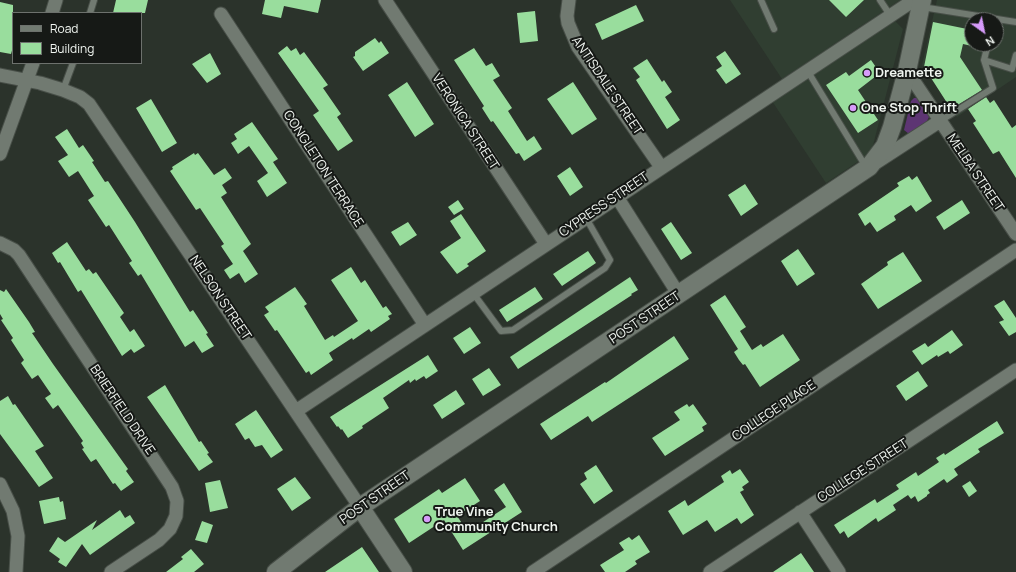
<!DOCTYPE html>
<style>
body{margin:0}
#map{position:relative;width:1016px;height:572px;overflow:hidden;background:#2b332b;font-family:Manrope,sans-serif}
canvas{display:block}
.legend{position:absolute;left:12px;top:12px;width:130px;height:52px;box-sizing:border-box;background:#161916;border:1px solid #6d716d;margin:0;padding:5px 7px;list-style:none;font-size:12px;color:#f0f5f0}
.legend li{display:flex;align-items:center;gap:8px;height:20px}
.legend b{width:20px;border:1px solid #6d716d}
.north{position:absolute;left:964px;top:12px;width:40px;height:40px;box-sizing:border-box;background:#161916;border:1px solid #6d716d;border-radius:50%;rotate:147deg;font-size:11px;font-weight:700;line-height:16px;text-align:center;color:#f0f5f0}
.north::after{content:'';display:block;margin:auto;width:14px;height:18px;background:#d69bfa;clip-path:polygon(50% 0,100% 100%,50% 72%,0 100%)}
</style>
<div id="map">
<canvas width="1016" height="572"></canvas>
<ul class="legend">
<li><b style="height:5px;background:#717a71"></b>Road</li>
<li><b style="height:11px;background:#99dd9d"></b>Building</li>
</ul>
<div class="north">N</div>
</div>
<script>
const context = document.querySelector('canvas').getContext('2d');
context.lineJoin = 'round';
function paint(path, color) { context.fillStyle = color; context.fill(path, 'evenodd'); }
const toPath = rows => new Path2D(rows.map(r => 'M' + r).join(''));
function strokePath(path, color, width, dash) { context.strokeStyle = color; context.lineWidth = width; context.lineCap = dash ? 'butt' : 'round'; context.setLineDash(dash || []); context.stroke(path); }
function drawText(font, color, halo, rows, align = 'center') {
  context.font = font + ' Manrope,sans-serif'; context.lineWidth = 4; context.setLineDash([]); context.textBaseline = 'middle'; context.strokeStyle = halo; context.fillStyle = color; for (const [text, x, y, turn = 0] of rows) {
    context.save(); context.translate(x, y); context.rotate((+turn || 0) * Math.PI / 180); context.textAlign = isNaN(turn) ? turn : align; if (halo) context.strokeText(text, 0, 0); context.fillText(text, 0, 0); context.restore();
  }
}
paint(toPath([
 [730,0,900,0,782,79],
 [937,0,1016,0,1016,77,957,117,922,65],
 [972,20,996,20,996,44,972,44],
 [893,19,903,29,871,153,826,183,772,101]
]), '#303e31');
paint(toPath([
 [914,98,919,98,928,111,929,117,925,125,909,134,904,130,911,101]
]), '#5d3573');
paint(toPath([
 [116,0,148,0,145,13,113,13],
 [265,0,321,0,318,13,284,6,281,18,262,14],
 [829,0,864,0,846,17],
 [0,2,13,5,13,47,11,54,0,52],
 [636,5,644,21,602,40,595,24],
 [535,11,538,41,520,43,517,13],
 [933,22,972,30,972,46,963,44,960,57,982,90,951,109,924,67],
 [375,38,379,43,381,41,389,53,363,71,353,57,355,56,355,52],
 [287,46,291,51,296,48,300,55,304,52,328,85,323,88,341,114,337,117,353,141,338,151,313,115,319,111,278,53],
 [474,48,486,66,492,63,500,76,493,80,512,108,508,111,527,141,534,136,542,149,524,161,519,153,516,154,493,121,491,122,482,108,484,106,454,60],
 [725,51,741,74,726,84,716,70,722,66,716,57],
 [210,53,221,74,207,83,192,64],
 [647,59,662,82,664,80,672,92,665,97,680,120,667,129,636,80,640,77,633,68],
 [871,60,880,73,858,90,878,120,858,133,826,85,846,72,849,76],
 [407,82,434,124,415,137,388,95],
 [573,82,597,119,572,135,547,99],
 [986,97,990,103,994,100,1012,128,1016,125,1016,178,999,151,993,154,973,123,976,121,968,109],
 [151,99,177,143,162,152,136,108],
 [252,122,278,159,273,162,287,183,267,197,257,181,268,173,249,146,238,154,231,143,237,139,234,134],
 [67,129,79,148,83,145,94,161,92,162,105,182,108,181,135,222,190,312,193,310,208,333,206,334,214,346,202,353,194,341,185,347,141,274,138,276,129,263,132,261,109,225,106,227,88,200,94,196,78,171,69,177,58,161,68,155,55,137],
 [194,153,195,155,198,153,214,175,225,168,232,178,222,185,227,193,221,197,251,244,243,251,258,274,245,283,239,273,230,279,224,270,233,264,221,246,224,244,200,208,196,210,170,171,173,169,172,167],
 [570,167,583,187,570,196,557,176],
 [909,176,912,180,917,176,932,201,916,212,911,205,894,216,896,220,877,232,870,222,865,226,858,214,899,186,897,183],
 [745,184,758,204,741,216,728,195],
 [458,200,464,209,454,215,448,207],
 [962,200,970,213,944,230,936,217],
 [461,214,486,251,467,264,469,266,457,274,440,252,461,238,450,221],
 [408,222,417,235,400,246,391,232],
 [671,222,692,253,681,260,661,229],
 [67,242,86,271,89,269,93,274,96,272,124,313,120,317,130,332,134,329,145,346,134,353,131,349,122,356,81,290,78,292,60,262,58,263,52,253],
 [798,249,815,274,797,286,781,261],
 [588,251,596,263,562,286,553,274],
 [903,252,922,281,878,309,861,284,888,265,887,262],
 [351,267,361,283,365,280,383,308,386,306,392,314,388,316,390,319,371,332,369,329,353,340,352,338,329,353,333,360,311,375,309,371,306,373,277,330,275,331,264,315,269,312,265,307,295,287,307,304,304,306,325,340,333,335,334,337,358,321,331,280],
 [630,277,638,290,631,294,632,295,518,369,510,357],
 [535,287,543,299,507,322,499,310],
 [6,289,29,322,35,332,32,333,53,364,128,469,126,471,134,482,121,491,115,483,113,484,96,459,91,462,82,449,84,448,81,443,83,441,58,405,53,409,45,398,51,394,38,375,32,379,21,363,24,360,11,340,13,338,1,320,3,319,0,314,0,290,4,292],
 [725,295,746,327,740,331,752,350,761,344,763,347,783,334,800,360,760,387,745,364,743,365,739,360,734,352,738,349,710,305],
 [1004,300,1016,318,1016,332,1009,336,999,322,1004,320,994,306],
 [470,327,481,343,464,354,453,338],
 [952,330,963,345,950,354,948,351,938,357,937,355,922,365,912,351,925,343,928,347],
 [674,336,689,359,592,422,588,416,551,440,540,424,605,382,606,383],
 [428,355,438,371,426,379,424,376,416,381,415,379,410,383,409,380,383,398,389,408,362,426,363,428,348,438,342,429,341,430,338,426,337,427,330,417],
 [489,368,501,385,483,396,472,379],
 [918,371,928,386,906,401,896,386],
 [165,385,199,442,201,441,209,453,207,454,213,462,199,471,147,397],
 [456,390,465,404,442,419,433,405],
 [8,396,13,405,15,404,44,446,35,451,53,478,39,487,0,434,0,401],
 [687,404,689,407,693,404,707,424,702,427,704,431,665,456,652,438,680,420,674,412],
 [256,410,283,450,271,458,262,445,255,447,249,438,245,440,235,424],
 [997,421,1004,433,978,449,980,452,954,469,958,475,947,483,944,479,928,490,930,493,927,495,927,496,918,502,915,496,911,499,908,495,893,505,896,510,878,522,876,518,848,538,844,531,840,534,834,525,875,499,877,503,899,489,896,485,916,472,918,476,939,462,936,458,944,453,945,455],
 [596,465,613,491,594,504,580,484,587,479,584,473],
 [740,469,749,482,742,487,744,490,740,492,754,515,741,524,737,518,715,532,707,520,683,535,668,511,685,500,688,506,724,482,721,476,730,470,732,474],
 [295,477,311,498,292,511,277,489],
 [465,478,480,501,457,516,468,532,506,507,494,490,504,483,522,512,463,550,444,520,409,543,394,519,439,489,442,493],
 [220,480,228,508,210,512,205,483],
 [970,481,977,491,969,497,962,486],
 [59,497,60,502,63,501,66,519,44,524,39,501],
 [120,510,125,518,130,515,135,523,90,555,82,544,66,567,58,562,60,559,49,551,58,537,65,542,97,520,92,530],
 [202,521,213,525,207,543,195,540],
 [639,535,650,552,635,561,637,564,625,572,605,572,600,565,624,550,619,543,629,537,632,540],
 [362,547,379,572,325,572],
 [191,549,204,564,194,572,166,572,183,559,181,557],
 [801,553,814,572,773,572]
]), '#99dd9d');
const lane = toPath([
 [761,0,774,29],
 [880,0,890,15],
 [922,7,1016,22],
 [90,13,94,0],
 [988,44,984,60,1012,69,1016,55],
 [807,70,866,167],
 [63,90,73,63],
 [940,121,993,88,984,60],
 [473,293,501,331,513,330,605,268,610,260,586,218]
]);
const street = toPath([
 [385,0,546,244],
 [569,0,567,16,568,23,578,47,661,167],
 [52,13,56,0],
 [221,14,425,325],
 [907,71,1016,234],
 [0,75,40,83,63,90,80,97,89,104,360,507],
 [0,154,33,63],
 [877,162,940,121],
 [617,197,679,295],
 [0,243,14,250,19,255,172,487,177,501,176,516,170,529,159,540,111,572],
 [296,411,914,0],
 [0,484,13,511,18,536,16,572],
 [800,512,839,572],
 [533,572,1016,250],
 [710,572,1016,370]
]);
const secondary = toPath([
 [360,507,403,572],
 [276,572,360,507,869,167,885,146,892,127,907,71,922,0]
]);
strokePath(lane, '#484f48', 8);
strokePath(street, '#484f48', 15);
strokePath(secondary, '#484f48', 20);
strokePath(lane, '#717a71', 6);
strokePath(street, '#717a71', 13);
strokePath(secondary, '#717a71', 18);
for (const [x, y, r, color] of [
 [867,73,4,"#d69bfa"],
 [853,108,4,"#d69bfa"],
 [427,519,4,"#d69bfa"]
]) { const dot = new Path2D(); dot.arc(x, y, r, 0, 2 * Math.PI); context.fillStyle = color; context.fill(dot); strokePath(dot, '#161916', 1.5); }
drawText('bold 13px', '#f0f5f0', '#161916', [
 ["Dreamette",875,73],
 ["One Stop Thrift",861,108],
 ["True Vine",435,512],
 ["Community Church",435,527]
], 'left');
drawText('13px', '#f0f5f0', '#161916', [
 ["ANTISDALE STREET",607,86,56],
 ["VERONICA STREET",465,122,57],
 ["CONGLETON TERRACE",323,169,57],
 ["MELBA STREET",975,173,56],
 ["CYPRESS STREET",604,205,-34],
 ["NELSON STREET",220,298,56],
 ["POST STREET",645,318,-34],
 ["BRIERFIELD DRIVE",122,410,56],
 ["COLLEGE PLACE",774,411,-34],
 ["COLLEGE STREET",863,471,-33],
 ["POST STREET",375,498,-35]
]);
</script>
